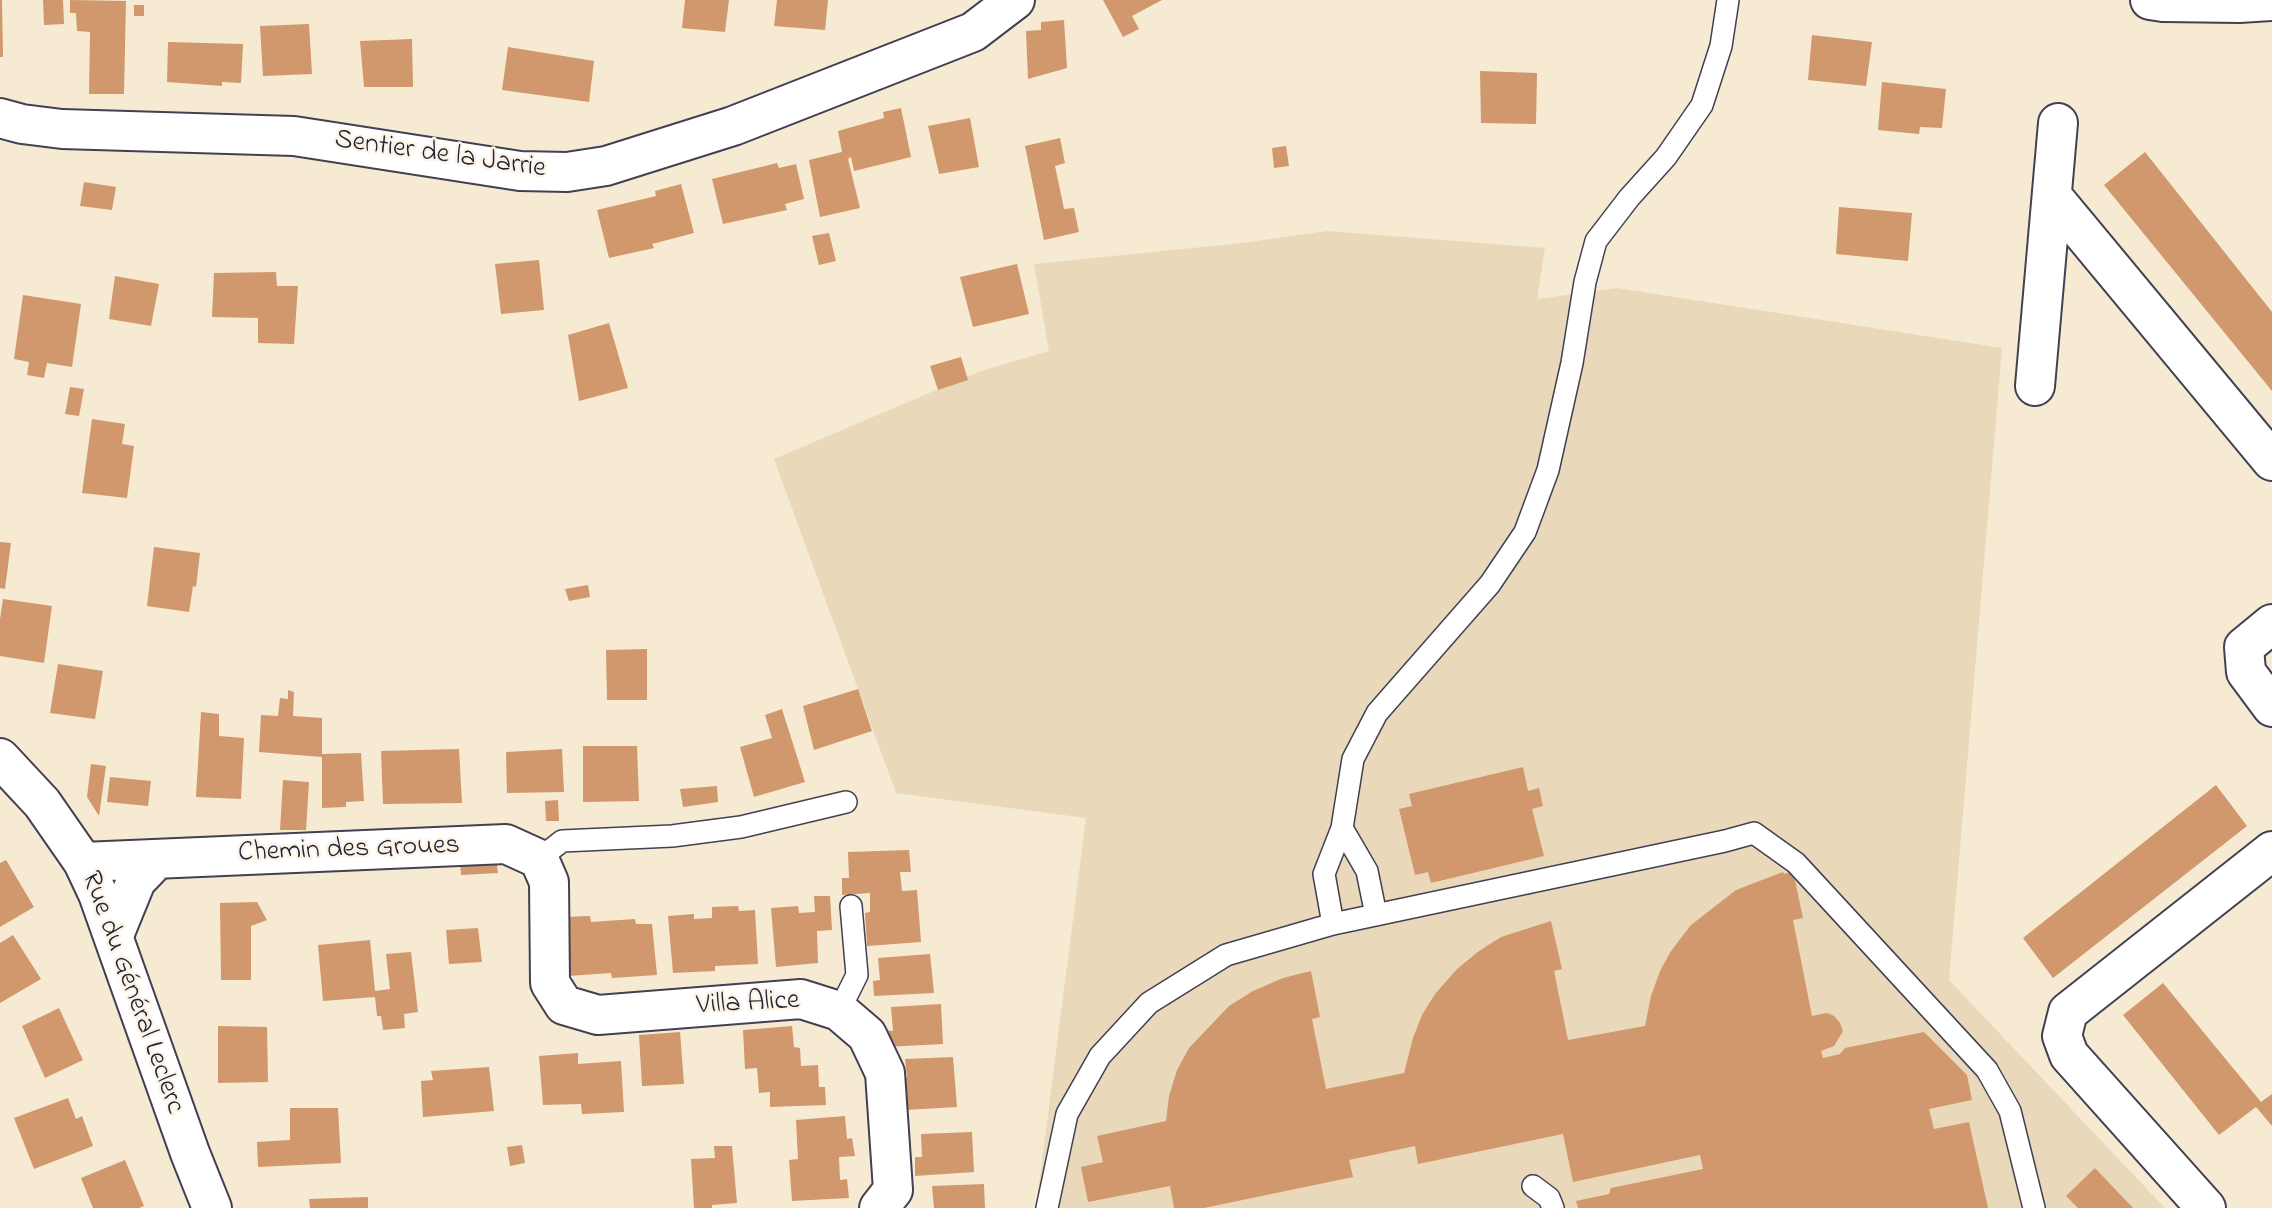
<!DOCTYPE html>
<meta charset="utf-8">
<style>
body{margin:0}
canvas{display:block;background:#f6ead2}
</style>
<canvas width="2272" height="1208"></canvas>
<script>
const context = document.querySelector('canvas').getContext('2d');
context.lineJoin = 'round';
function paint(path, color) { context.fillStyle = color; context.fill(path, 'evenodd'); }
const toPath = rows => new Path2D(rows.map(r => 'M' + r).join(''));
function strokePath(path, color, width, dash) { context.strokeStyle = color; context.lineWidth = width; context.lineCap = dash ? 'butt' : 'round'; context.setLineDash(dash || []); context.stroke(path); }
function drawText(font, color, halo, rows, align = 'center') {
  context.font = font + ' "Indie Flower",sans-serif'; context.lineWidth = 5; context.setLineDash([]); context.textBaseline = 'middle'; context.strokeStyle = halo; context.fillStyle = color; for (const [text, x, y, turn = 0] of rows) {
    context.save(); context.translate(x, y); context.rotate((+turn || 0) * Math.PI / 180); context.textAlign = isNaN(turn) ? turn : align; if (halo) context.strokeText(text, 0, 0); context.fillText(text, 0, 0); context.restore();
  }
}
paint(toPath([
 [1327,231,1545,248,1537,299,1617,288,2002,348,1949,980,2165,1208,1036,1208,1086,818,896,793,774,459,981,371,1049,351,1034,264,1242,243]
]), '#e9d9ba');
paint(toPath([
 [0,0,2,0,3,57,0,57],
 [43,0,63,0,64,24,44,25],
 [70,0,126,1,124,94,89,94,90,32,77,31,76,13,70,13],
 [685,0,729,0,725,32,682,28],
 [777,0,828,0,825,30,774,26],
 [1103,0,1162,0,1132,16,1139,29,1123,37],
 [134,5,144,5,144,16,134,16],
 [1064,20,1067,68,1028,79,1026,31,1041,30,1041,22],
 [309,24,312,74,263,76,260,26],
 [1812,35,1872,42,1866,86,1808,80],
 [412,39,413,87,364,87,360,41],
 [168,42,243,44,241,83,222,82,222,86,167,82],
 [508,47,594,61,589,102,502,90],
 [1480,71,1537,73,1536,124,1481,123],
 [1882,82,1946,89,1942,128,1920,127,1919,134,1878,130],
 [901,108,911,157,854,171,851,157,848,159,860,208,820,217,809,160,842,152,838,131,884,118,883,112],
 [970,118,979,167,939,174,928,126],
 [1060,138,1065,163,1055,166,1064,209,1074,208,1079,232,1044,240,1025,146],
 [1286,146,1289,166,1274,168,1272,148],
 [2145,152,2272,312,2272,391,2104,185],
 [777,163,779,168,796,164,804,199,785,204,787,210,723,224,712,179],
 [84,182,116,187,112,210,80,206],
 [681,184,694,233,652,244,654,248,609,258,597,210,656,196,655,191],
 [1839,207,1912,213,1908,261,1836,254],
 [829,233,836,261,819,265,812,236],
 [539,260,544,310,501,314,495,264],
 [1017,264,1029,314,973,327,960,277],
 [276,272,277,286,298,286,294,344,258,343,258,318,212,317,214,273],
 [115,276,159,284,151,326,109,319],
 [23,295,81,304,72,367,47,363,44,378,27,375,29,362,14,359],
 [609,323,628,388,579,401,568,335],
 [961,357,968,380,938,390,930,366],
 [70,387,84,389,79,416,65,414],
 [92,419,125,424,122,444,134,446,127,498,82,493],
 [0,542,11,543,5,589,0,588],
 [154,547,200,553,196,587,193,586,189,612,147,606],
 [588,585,590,597,569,601,565,589],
 [3,599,52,606,44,663,0,656,0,619],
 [647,649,647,700,607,700,606,650],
 [58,664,103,671,95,719,50,713],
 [858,689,872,731,814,750,803,706],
 [288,690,294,692,293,716,322,718,322,754,361,753,364,801,346,802,346,807,322,808,322,757,259,752,261,715,278,716,280,698,288,699],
 [782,709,805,782,754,797,740,747,772,738,765,715],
 [201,712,219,714,219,736,244,738,241,799,196,797],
 [583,746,637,746,639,801,583,802],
 [459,749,462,803,383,804,381,751],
 [562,749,564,792,507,793,506,752],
 [91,764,106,766,99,816,87,797],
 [1523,767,1528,791,1539,788,1543,806,1532,809,1544,856,1431,883,1428,872,1415,875,1399,809,1412,806,1409,794],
 [110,777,151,781,148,806,107,802],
 [283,780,309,782,306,830,280,830],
 [2216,785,2247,826,2053,978,2023,938],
 [717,786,718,802,683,807,680,789],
 [558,800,559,821,546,821,545,801],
 [909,850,911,872,900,872,902,891,917,890,921,942,867,946,865,913,870,912,870,893,842,895,842,878,849,878,848,852],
 [496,859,498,873,461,875,460,861],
 [6,860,34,907,0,927,0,863],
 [1793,871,1803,918,1793,920,1812,1016,1827,1013,1834,1016,1840,1023,1843,1031,1834,1046,1821,1051,1823,1058,1840,1054,1845,1048,1924,1032,1967,1075,1972,1100,1929,1109,1934,1129,1969,1122,1988,1208,1578,1208,1576,1201,1609,1194,1611,1188,1703,1169,1700,1155,1573,1182,1563,1134,1418,1164,1415,1146,1349,1160,1353,1177,1204,1208,1174,1208,1170,1186,1088,1202,1081,1167,1103,1162,1097,1136,1166,1121,1169,1096,1177,1070,1189,1048,1229,1006,1253,991,1283,978,1311,971,1320,1017,1312,1019,1326,1089,1404,1073,1413,1038,1422,1015,1435,994,1457,969,1479,951,1501,937,1551,921,1562,969,1554,971,1568,1040,1645,1026,1651,996,1660,971,1671,951,1691,925,1736,890,1783,872,1784,874],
 [814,896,830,896,832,930,817,931,818,963,776,967,771,908,798,906,799,913,815,912],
 [257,902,267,920,251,926,251,980,221,980,220,903],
 [738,906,739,911,755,910,758,964,715,966,715,971,673,973,668,916,694,914,694,919,712,918,712,907],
 [590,916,591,922,635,919,636,924,652,924,657,975,612,978,611,973,568,976,564,917],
 [478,928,482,962,449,964,446,930],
 [13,935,41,979,0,1003,0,943],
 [370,940,375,991,390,989,386,954,411,952,418,1012,404,1014,405,1028,383,1030,381,1016,377,1016,375,997,323,1001,318,945],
 [930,954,934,993,874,996,873,981,880,980,878,958],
 [2163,983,2261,1102,2272,1094,2272,1126,2256,1107,2219,1135,2123,1015],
 [941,1004,943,1044,886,1047,885,1030,893,1031,891,1007],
 [59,1008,83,1060,45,1078,22,1026],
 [218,1026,267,1027,268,1082,218,1083],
 [792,1026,794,1047,800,1048,801,1066,818,1065,819,1087,825,1087,826,1105,770,1107,770,1092,759,1093,757,1068,745,1069,743,1030],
 [680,1032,684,1084,642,1086,639,1035],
 [578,1053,578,1064,621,1061,624,1112,582,1114,581,1104,543,1105,539,1056],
 [953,1057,957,1107,905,1110,895,1078,907,1077,905,1059],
 [489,1067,494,1111,423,1117,421,1081,433,1080,431,1071],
 [68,1098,76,1119,82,1116,93,1146,34,1169,14,1118],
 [290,1108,338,1108,341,1163,258,1167,257,1142,290,1140],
 [845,1116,847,1139,852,1138,855,1156,839,1157,840,1180,847,1179,849,1198,792,1201,789,1160,798,1159,796,1120],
 [972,1132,974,1172,915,1176,915,1157,922,1157,921,1134],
 [522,1145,525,1163,510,1166,507,1147],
 [714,1146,732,1146,737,1203,712,1205,712,1208,694,1208,691,1159,715,1158],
 [125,1160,144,1206,139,1208,93,1208,81,1178],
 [2095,1168,2133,1208,2078,1208,2066,1196],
 [984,1184,985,1208,934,1208,932,1186],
 [368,1197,368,1208,310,1208,309,1199]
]), '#d0986c');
const service = toPath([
 [1342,828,1367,871,1376,915],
 [539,859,562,841,672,836,741,827,846,802],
 [1333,924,1324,874,1342,828,1353,759,1377,713,1490,584,1525,532,1548,470,1572,363,1585,282,1596,241,1629,198,1666,157,1702,105,1721,46,1728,0],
 [839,1011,857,975,851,906],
 [1533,1186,1549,1198,1553,1208],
 [1047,1208,1067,1114,1100,1056,1149,1003,1226,955,1333,924,1725,841,1754,833,1796,863,1987,1070,2010,1111,2034,1208]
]);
const minor = toPath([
 [2150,0,2163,2,2239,3,2272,1],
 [0,118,22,124,62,129,294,136,520,171,567,172,606,166,733,126,973,32,1015,0],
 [2052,196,2272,461],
 [2035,386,2058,123],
 [2272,624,2244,647,2246,672,2272,707],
 [83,862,506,844,539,859,549,882,550,983,564,1005,598,1015,801,999,839,1011,867,1035,885,1073,893,1190,879,1208],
 [114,935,136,881,157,859],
 [2206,1208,2069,1055,2062,1036,2068,1012,2272,851]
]);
const tertiary = toPath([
 [0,758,42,803,83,862,98,894,190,1153,212,1208]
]);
strokePath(service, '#424052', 24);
strokePath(minor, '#424052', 42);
strokePath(tertiary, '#424052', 42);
strokePath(service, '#fff', 21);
strokePath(minor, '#fff', 38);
strokePath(tertiary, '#fff', 38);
drawText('28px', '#22223b', '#fcf5e5', [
 ["Sentier de la Jarrie",440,156,8],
 ["Chemin des Groues",349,851,-2],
 ["Rue du Général Leclerc",131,993,70],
 ["Villa Alice",748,1005,-3]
]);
</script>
